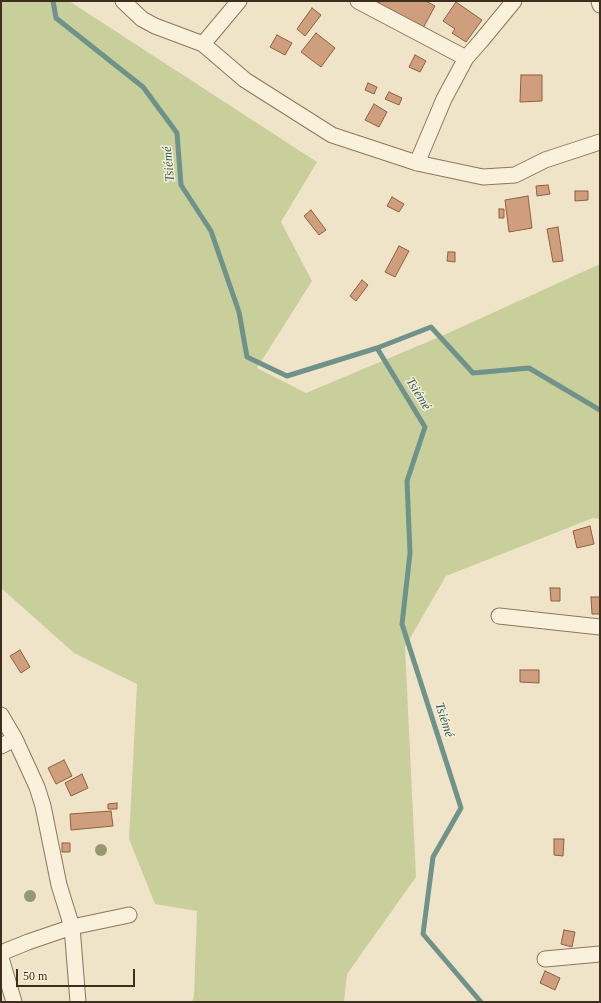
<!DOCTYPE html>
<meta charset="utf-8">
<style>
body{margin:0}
#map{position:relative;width:601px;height:1003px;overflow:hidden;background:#f0e4c8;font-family:Georgia,serif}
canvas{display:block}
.frame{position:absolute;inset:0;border:2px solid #3d2e20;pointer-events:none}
.scale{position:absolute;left:16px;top:969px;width:119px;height:18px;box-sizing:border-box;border:2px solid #3d2e20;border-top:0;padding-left:5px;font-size:12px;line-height:14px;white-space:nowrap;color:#3d2e20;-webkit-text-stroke:3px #f7eed8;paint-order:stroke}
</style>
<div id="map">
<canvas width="601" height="1003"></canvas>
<div class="frame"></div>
<div class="scale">50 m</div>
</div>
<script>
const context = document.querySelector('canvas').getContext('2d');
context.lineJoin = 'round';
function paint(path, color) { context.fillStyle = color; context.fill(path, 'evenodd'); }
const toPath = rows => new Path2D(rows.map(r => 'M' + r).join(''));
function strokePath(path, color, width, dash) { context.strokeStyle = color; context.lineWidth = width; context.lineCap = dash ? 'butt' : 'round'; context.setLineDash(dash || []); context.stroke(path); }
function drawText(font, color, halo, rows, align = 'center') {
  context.font = font + ' Georgia,serif'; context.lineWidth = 3; context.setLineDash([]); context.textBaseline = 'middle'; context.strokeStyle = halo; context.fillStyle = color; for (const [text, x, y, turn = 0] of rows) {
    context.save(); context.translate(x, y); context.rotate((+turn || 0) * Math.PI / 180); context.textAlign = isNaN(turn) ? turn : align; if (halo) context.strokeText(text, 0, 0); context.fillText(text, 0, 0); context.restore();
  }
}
paint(toPath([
 [1,1,69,1,317,162,281,222,312,281,257,368,306,393,444,335,600,264,600,519,593,518,446,576,405,647,416,877,347,974,344,1002,192,1002,194,996,197,911,155,904,129,839,137,684,74,653,1,588]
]), '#c9cf9b');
strokePath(toPath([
 [53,1,56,18,143,87,177,133,181,185,211,231,239,312,247,357,287,376,377,348,425,427,407,481,410,553,402,624,461,808,433,857,423,934,481,1002],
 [377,348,431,327,473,373,529,368,600,410]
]), '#6f938a', 5);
const building = toPath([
 [380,1,426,1,435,6,422,30,378,6,380,1],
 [456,2,482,20,466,42,452,33,455,29,443,21,456,2],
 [312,8,321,15,305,36,297,29,312,8],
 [316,33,335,48,321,67,301,52,316,33],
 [277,35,292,43,285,55,270,47,277,35],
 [415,55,426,61,420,72,409,67,415,55],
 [521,75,542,75,542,101,520,102,521,75],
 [368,83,377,87,374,94,365,90,368,83],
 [389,92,402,98,399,105,385,99,389,92],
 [374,104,387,112,379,127,365,120,374,104],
 [548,185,550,194,537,196,536,186,548,185],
 [575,191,588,191,588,200,575,201,575,191],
 [528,196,532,228,509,232,505,200,528,196],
 [392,197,404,204,399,212,387,206,392,197],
 [499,209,504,209,504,218,499,218,499,209],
 [311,210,326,230,319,235,304,216,311,210],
 [558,227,563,261,553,262,547,229,558,227],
 [399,246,409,251,395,277,385,272,399,246],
 [448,252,455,252,455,262,447,261,448,252],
 [362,280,368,285,356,301,350,296,362,280],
 [590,526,594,544,577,548,573,531,590,526],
 [550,588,560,588,560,601,551,601,550,588],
 [591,597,600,597,600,614,592,614,591,597],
 [20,650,30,667,21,673,10,656,20,650],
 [520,670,539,670,539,683,520,682,520,670],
 [64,760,72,776,56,784,48,768,64,760],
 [82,774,88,788,71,796,65,783,82,774],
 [117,803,117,809,108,809,108,804,117,803],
 [111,811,113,826,71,830,70,814,111,811],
 [554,839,564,839,563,856,554,855,554,839],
 [62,843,70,843,70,852,62,852,62,843],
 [564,930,575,932,572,947,561,944,564,930],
 [545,971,560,978,555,990,540,983,545,971]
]);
paint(building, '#cf9f7d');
strokePath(building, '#8d5f41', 1);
const street = toPath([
 [123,1,142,19,155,26,203,44,245,80,332,135,417,163,483,177,515,175,545,160,600,142],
 [358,1,466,58],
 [599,1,600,5],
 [203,44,239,1],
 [417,163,444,99,466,58,481,41,514,1],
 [499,616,600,627],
 [1,715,15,739,37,787,43,806,59,885,72,927,78,1002],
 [1,746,15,739],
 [1,953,28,942,72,927,129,915],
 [1,958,14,1002],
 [545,959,600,954]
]);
strokePath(street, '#8d765c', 17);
strokePath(street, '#faf1dc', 15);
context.fillStyle = '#96986f';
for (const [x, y] of [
 [101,850],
 [30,896]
]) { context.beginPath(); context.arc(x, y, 6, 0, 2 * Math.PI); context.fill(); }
drawText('italic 13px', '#2f5d5a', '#f7eed8', [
 ["Tsiémé",169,164,-95],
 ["Tsiémé",418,394,58],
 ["Tsiémé",444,720,72]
]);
</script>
